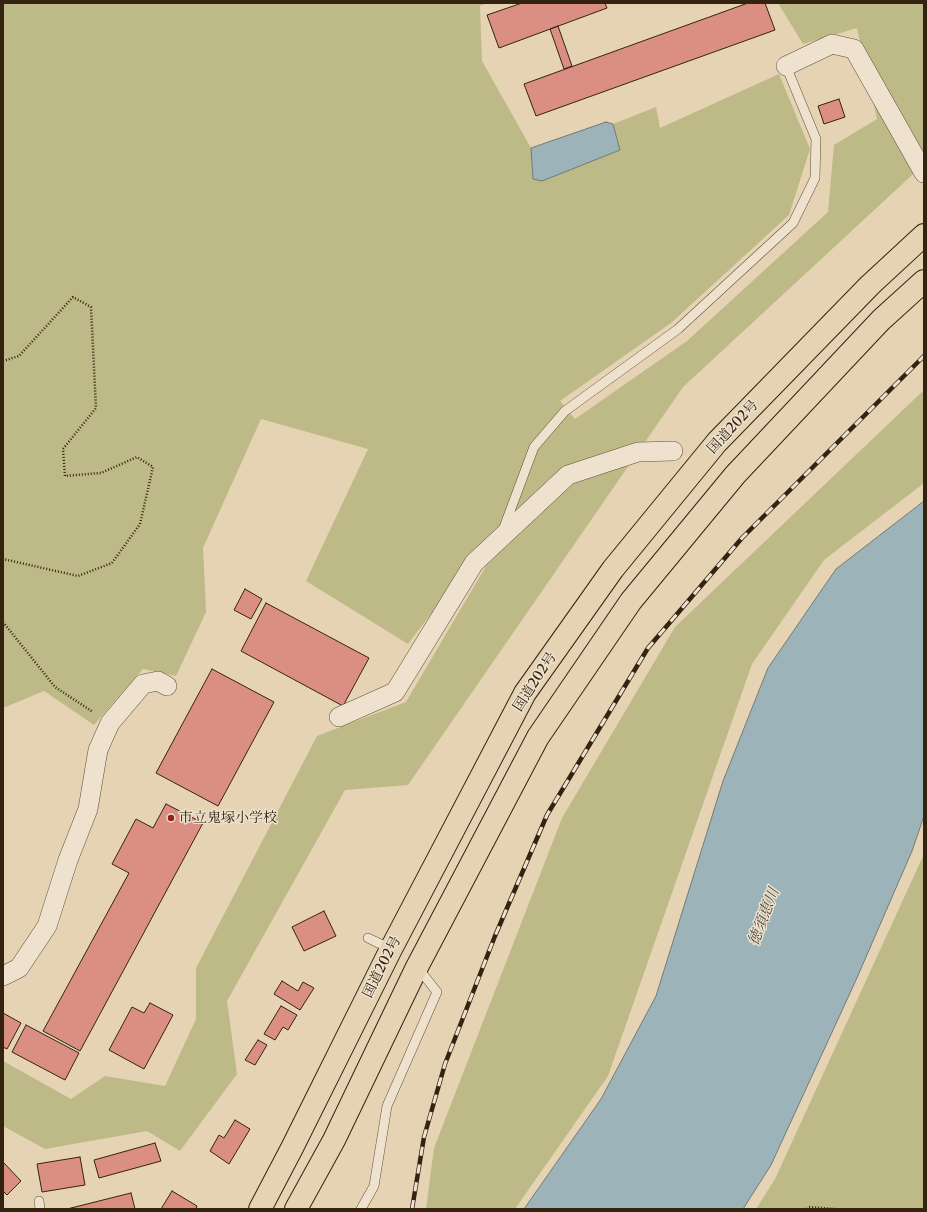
<!DOCTYPE html>
<meta charset="utf-8">
<style>
body{margin:0}
#map{position:relative;width:927px;height:1212px;overflow:hidden;background:#e5d3b4;font-family:"Libre Caslon Text",serif}
canvas{display:block}
.frame{position:absolute;inset:0;border:4px solid #332310;pointer-events:none}
</style>
<div id="map">
<canvas width="927" height="1212"></canvas>
<div class="frame"></div>
</div>
<script>
const context = document.querySelector('canvas').getContext('2d');
context.lineJoin = 'round';
function paint(path, color) { context.fillStyle = color; context.fill(path, 'evenodd'); }
const toPath = rows => new Path2D(rows.map(r => 'M' + r).join(''));
function strokePath(path, color, width, dash) { context.strokeStyle = color; context.lineWidth = width; context.lineCap = dash ? 'butt' : 'round'; context.setLineDash(dash || []); context.stroke(path); }
function drawText(font, color, halo, rows, align = 'center') {
  context.font = font + ' "Libre Caslon Text","Noto Serif JP",serif'; context.lineWidth = 3; context.setLineDash([]); context.textBaseline = 'middle'; context.strokeStyle = halo; context.fillStyle = color; for (const [text, x, y, turn = 0] of rows) {
    context.save(); context.translate(x, y); context.rotate((+turn || 0) * Math.PI / 180); context.textAlign = isNaN(turn) ? turn : align; if (halo) context.strokeText(text, 0, 0); context.fillText(text, 0, 0); context.restore();
  }
}
paint(toPath([
 [3,3,487,3,480,6,482,61,531,148,533,179,620,150,613,124,656,107,660,128,779,74,810,149,789,215,671,323,560,401,575,419,687,341,828,212,834,145,877,119,857,28,803,44,778,3,924,3,924,164,683,387,408,785,345,790,227,1001,237,1074,180,1151,147,1131,45,1149,3,1126,3,1061,71,1099,105,1076,165,1086,196,1019,196,968,317,736,406,702,486,566,497,527,408,644,306,581,368,449,261,419,203,548,206,612,176,676,143,669,94,725,44,691,3,708],
 [924,390,924,483,824,560,752,664,608,1076,515,1209,426,1209,434,1148,562,818,675,627],
 [924,854,924,1209,756,1209,775,1179]
]), '#bdba87');
const water = toPath([
 [606,122,613,124,620,150,542,181,533,179,531,148,606,122],
 [924,501,924,816,912,851,856,980,771,1165,743,1209,524,1209,601,1099,656,996,723,781,768,668,836,569,924,501]
]);
paint(water, '#9cb4b9');
strokePath(water, '#727a75', 1);
const building = toPath([
 [522,3,605,3,607,8,499,48,487,15,522,3],
 [748,3,765,3,775,30,536,116,524,84,748,3],
 [558,26,572,66,564,69,550,29,558,26],
 [839,99,845,117,824,124,818,106,839,99],
 [245,589,262,599,251,619,234,610,245,589],
 [266,603,369,658,343,706,241,651,266,603],
 [212,669,274,702,218,806,156,773,212,669],
 [166,804,203,823,80,1051,43,1031,129,873,112,864,136,819,153,828,166,804],
 [324,911,336,936,304,951,292,927,324,911],
 [282,981,298,991,303,982,314,988,300,1010,274,994,282,981],
 [150,1003,173,1015,144,1069,109,1050,132,1007,144,1013,150,1003],
 [281,1006,297,1015,288,1030,283,1027,275,1040,264,1034,281,1006],
 [3,1013,21,1023,7,1049,3,1047,3,1013],
 [26,1025,79,1053,65,1080,12,1052,26,1025],
 [258,1040,267,1045,255,1065,245,1060,258,1040],
 [235,1120,250,1129,229,1164,210,1151,219,1135,224,1138,235,1120],
 [155,1143,161,1161,99,1178,94,1160,155,1143],
 [80,1157,85,1185,42,1192,37,1164,80,1157],
 [3,1162,21,1181,7,1195,3,1191,3,1162],
 [172,1191,197,1206,196,1209,161,1209,172,1191],
 [131,1193,135,1209,67,1209,131,1193]
]);
paint(building, '#db8f83');
strokePath(building, '#332310', 1);
const service = toPath([
 [503,530,534,447,565,411,678,329,793,223,815,178,816,139,786,66],
 [368,938,391,949],
 [39,1201,40,1209],
 [361,1209,374,1186,387,1106,437,992,418,968]
]);
const minor = toPath([
 [786,66,832,44,854,49,924,173],
 [339,717,395,692,474,563,568,475,638,452,673,451],
 [3,976,19,968,47,926,68,860,88,809,98,750,110,723,143,684,158,681,167,686]
]);
const trunk = toPath([
 [260,1209,292,1148,391,949,525,693,613,569,717,442,870,285,924,235],
 [296,1209,334,1140,417,967,538,737,631,601,735,475,881,320,924,281]
]);
strokePath(service, '#604f39', 10);
strokePath(minor, '#604f39', 20);
strokePath(trunk, '#332310', 24);
strokePath(toPath([
 [3,361,19,356,73,297,91,307,96,408,63,449,65,476,101,473,137,457,153,467,140,524,112,563,78,576,3,559],
 [3,622,55,687,93,712],
 [807,1209,809,1207,835,1209]
]), '#332310', 2.5, [1, 2]);
strokePath(service, '#eee2ce', 9);
strokePath(minor, '#eee2ce', 19);
strokePath(trunk, '#e5d3b4', 22);
const rail = toPath([
 [412,1209,424,1137,445,1064,495,936,547,815,648,648,742,538,924,356]
]);
strokePath(rail, '#332310', 4.5);
strokePath(rail, '#eee2ce', 3, [9]);
for (const [x, y, r, color] of [
 [171,818,4,"#8f2418"]
]) { const dot = new Path2D(); dot.arc(x, y, r, 0, 2 * Math.PI); context.fillStyle = color; context.fill(dot); strokePath(dot, '#eee2ce', 1.5); }
drawText('14px', '#332310', '#eee2ce', [
 ["国道202号",733,427,-47],
 ["国道202号",535,682,-57],
 ["国道202号",382,967,-63]
]);
drawText('14px', '#332310', '#eee2ce', [
 ["市立鬼塚小学校",179,818]
], 'left');
drawText('italic 15px', '#4d473a', '#eee2ce', [
 ["徳須恵川",764,917,-69]
]);
</script>
